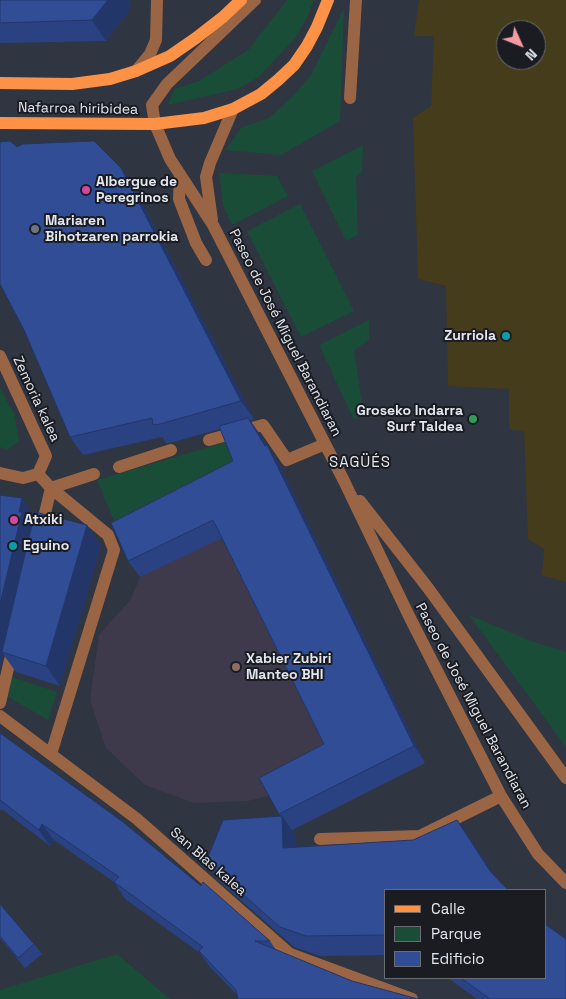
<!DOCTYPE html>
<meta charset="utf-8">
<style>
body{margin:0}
#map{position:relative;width:566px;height:999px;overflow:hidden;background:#2f3541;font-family:"Space Grotesk",sans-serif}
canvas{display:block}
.legend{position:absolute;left:384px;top:889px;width:162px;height:90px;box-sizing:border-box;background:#1a1c22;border:1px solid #6a6d74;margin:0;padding:6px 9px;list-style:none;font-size:15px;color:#e3e7ef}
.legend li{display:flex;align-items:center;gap:10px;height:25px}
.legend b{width:25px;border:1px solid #6a6d74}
.north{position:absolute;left:496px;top:20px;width:50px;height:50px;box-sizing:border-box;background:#1a1c22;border:1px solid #6a6d74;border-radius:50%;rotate:134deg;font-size:14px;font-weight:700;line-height:20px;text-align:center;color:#e3e7ef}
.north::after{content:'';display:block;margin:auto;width:18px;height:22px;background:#f49aa0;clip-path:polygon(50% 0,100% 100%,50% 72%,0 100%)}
</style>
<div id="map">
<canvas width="566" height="999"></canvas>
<ul class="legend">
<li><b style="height:6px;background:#fd9146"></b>Calle</li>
<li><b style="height:14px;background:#1a4d38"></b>Parque</li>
<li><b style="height:14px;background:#314d96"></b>Edificio</li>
</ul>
<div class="north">N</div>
</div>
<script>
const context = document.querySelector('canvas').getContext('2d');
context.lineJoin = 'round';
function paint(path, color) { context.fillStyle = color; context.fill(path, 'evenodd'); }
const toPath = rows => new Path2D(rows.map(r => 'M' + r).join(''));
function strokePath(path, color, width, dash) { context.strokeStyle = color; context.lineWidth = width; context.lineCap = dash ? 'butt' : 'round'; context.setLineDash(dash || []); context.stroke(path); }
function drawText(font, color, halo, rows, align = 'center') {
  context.font = font + ' "Space Grotesk",sans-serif'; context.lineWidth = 4; context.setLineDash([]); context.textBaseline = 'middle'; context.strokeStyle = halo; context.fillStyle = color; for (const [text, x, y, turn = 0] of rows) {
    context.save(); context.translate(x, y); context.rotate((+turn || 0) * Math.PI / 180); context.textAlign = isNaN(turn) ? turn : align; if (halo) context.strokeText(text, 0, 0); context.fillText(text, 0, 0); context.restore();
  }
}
paint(toPath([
 [278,462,425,763,291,831,271,795,248,801,194,803,145,785,106,748,90,700,99,635,131,599,140,577,122,540]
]), '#3e394b');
paint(toPath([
 [287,0,314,0,307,17,295,38,259,77,237,89,168,105,174,89,199,81,248,50],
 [344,8,340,121,281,155,225,150,242,127,269,118,293,96,311,75],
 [363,145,362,172,356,177,358,235,346,241,312,171],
 [219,173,277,176,288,196,232,225,223,205],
 [300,204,354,311,301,337,247,231],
 [369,320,369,340,354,350,363,410,354,420,319,345],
 [0,387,14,414,19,441,7,450,0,447],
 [230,441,244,478,122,540,97,480],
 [469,615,531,641,566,652,566,747],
 [12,677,57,692,48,720,8,697],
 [117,954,170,999,0,999,0,990]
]), '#1a4d38');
paint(toPath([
 [419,0,566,0,566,582,541,575,543,564,544,549,528,539,524,431,509,429,509,389,448,386,446,286,418,279,413,118,431,106,434,36,414,36],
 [506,30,536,30,536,60,506,60]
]), '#453c1c');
strokePath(toPath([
 [255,0,167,84,152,105,155,124,170,159,213,225,344,481,410,618,501,796,538,854,566,883],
 [136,71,150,54,156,40,157,0],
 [350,98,356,0],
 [180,175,179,199,196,243,206,260],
 [212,220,206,177,210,163,233,109],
 [0,356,46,456,38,474,23,478,0,473],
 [209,440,263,425,287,460,325,444],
 [119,467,171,450],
 [38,474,51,488,41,530],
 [51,488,108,535,114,550,51,754],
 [51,488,94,474],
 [360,501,428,588,566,778],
 [0,703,13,647],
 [0,716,137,819,290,954,412,999],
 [320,839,420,836,501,796]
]), '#9a6544', 12);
strokePath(toPath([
 [0,83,72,84,110,79,136,71,170,56,196,38,223,17,241,0],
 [0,123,155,124,204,118,233,109,261,94,278,80,294,65,307,46,317,27,328,0]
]), '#fd9146', 12);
paint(toPath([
 [0,0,130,0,129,11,106,41,0,43],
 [17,147,134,187,254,419,250,420,266,445,278,462,425,763,292,830,296,836,296,847,471,840,493,874,385,890,385,955,320,956,294,947,220,882,206,862,281,816,279,814,324,744,222,538,140,577,128,561,233,461,220,429,173,442,166,443,162,437,83,455,70,437],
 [0,495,22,498,33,515,31,526,87,525,101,546,60,686,16,672,3,654,0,667],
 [0,733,201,886,270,941,276,950,237,995,210,967,200,953,125,899,114,882,54,840,50,846,3,810,0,810],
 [0,904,34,944,42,954,25,968,0,938],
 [448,978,545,978,566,999,477,999]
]), '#2a4281');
paint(toPath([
 [108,0,130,0,129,11,106,41,92,20],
 [121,168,134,187,254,419,241,401],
 [248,418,260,434,270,451,267,445,278,462,425,763,414,746,265,446],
 [22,498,33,515,31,526,33,528,2,652,3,654,0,667,0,604],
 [87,525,101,546,60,686,46,666],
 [282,816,296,836,298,868,283,848],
 [457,820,471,840,504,890,490,871],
 [42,824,54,840,50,846,39,830]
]), '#223669');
const building = toPath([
 [0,0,108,0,92,20,0,23,0,0],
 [10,141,17,147,23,144,94,141,121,168,241,401,160,424,153,425,152,418,70,437,24,330,0,284,0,142,10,141],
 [248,418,265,446,267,445,414,746,279,814,259,778,324,744,213,520,128,561,111,523,233,461,219,426,248,418],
 [0,495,22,498,19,512,22,512,0,604,0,495],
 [35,512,87,525,46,666,2,652,35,512],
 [0,733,123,822,201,886,203,882,270,941,255,941,352,981,418,999,238,999,236,990,199,951,203,947,114,882,119,877,42,824,39,830,0,800,0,733],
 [282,816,283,848,413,840,457,820,490,871,508,890,385,890,385,935,306,936,280,927,206,862,223,820,282,816],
 [0,904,34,944,18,958,0,936,0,904],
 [545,924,566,939,566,999,490,999,461,978,545,978,545,924]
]);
paint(building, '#314d96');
strokePath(building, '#223669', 1);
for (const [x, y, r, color] of [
 [86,190,5,"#d1479c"],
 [35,229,5,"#6b7280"],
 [506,336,5,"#0f9aa8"],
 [473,419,5,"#2e9e5b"],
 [14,520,5,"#d1479c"],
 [13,546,5,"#0f9aa8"],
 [236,667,5,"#8d6e63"]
]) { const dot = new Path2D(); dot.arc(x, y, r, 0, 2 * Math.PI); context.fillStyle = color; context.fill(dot); strokePath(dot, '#1a1c22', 2); }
drawText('14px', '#e3e7ef', '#1a1c22', [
 ["Nafarroa hiribidea",78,109,1],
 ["Paseo de José Miguel Barandiaran",285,333,63],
 ["Zemoria kalea",36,399,65],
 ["Paseo de José Miguel Barandiaran",473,706,62],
 ["San Blas kalea",208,862,41]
]);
drawText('bold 14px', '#e3e7ef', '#1a1c22', [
 ["Albergue de",96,182],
 ["Peregrinos",96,198],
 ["Mariaren",45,221],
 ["Bihotzaren parrokia",45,237],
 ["Zurriola",496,336,"right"],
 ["Groseko Indarra",463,411,"right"],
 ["Surf Taldea",463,427,"right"],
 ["Atxiki",24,520],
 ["Eguino",23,546],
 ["Xabier Zubiri",246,659],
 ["Manteo BHI",246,675]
], 'left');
context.letterSpacing = '1px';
drawText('15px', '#e3e7ef', '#1a1c22', [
 ["SAGÜÉS",360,463]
]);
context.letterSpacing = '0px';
</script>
